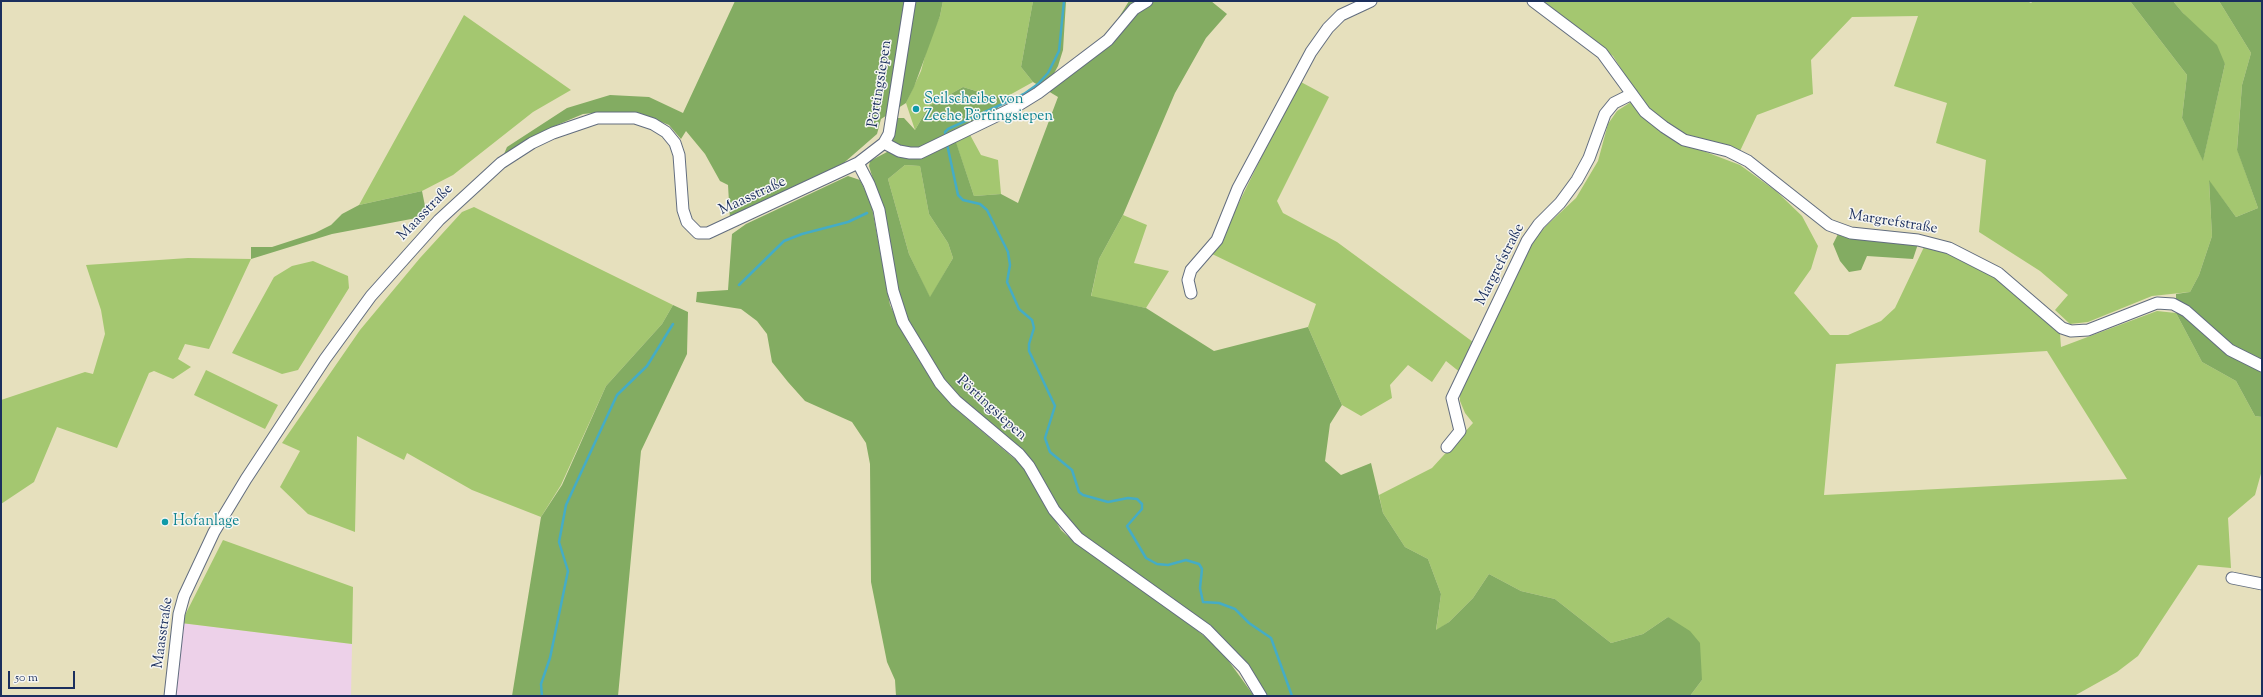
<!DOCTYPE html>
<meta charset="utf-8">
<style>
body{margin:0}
#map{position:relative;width:2263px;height:697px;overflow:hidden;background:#e6e0bd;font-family:"Sorts Mill Goudy",serif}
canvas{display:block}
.frame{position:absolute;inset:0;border:2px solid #1b2f5e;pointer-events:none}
.scale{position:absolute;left:8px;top:671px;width:67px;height:18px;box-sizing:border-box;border:2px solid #1b2f5e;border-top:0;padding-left:5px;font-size:12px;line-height:14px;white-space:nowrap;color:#1b2f5e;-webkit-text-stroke:3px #f6f6f2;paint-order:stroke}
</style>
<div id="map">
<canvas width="2263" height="697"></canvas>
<div class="frame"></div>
<div class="scale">50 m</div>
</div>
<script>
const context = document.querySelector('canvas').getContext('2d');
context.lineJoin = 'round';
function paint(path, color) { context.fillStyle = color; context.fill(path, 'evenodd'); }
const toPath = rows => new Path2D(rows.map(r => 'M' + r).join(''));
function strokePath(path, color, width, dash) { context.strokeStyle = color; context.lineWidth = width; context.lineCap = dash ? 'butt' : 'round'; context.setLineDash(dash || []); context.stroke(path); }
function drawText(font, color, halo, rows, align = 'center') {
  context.font = font + ' "Sorts Mill Goudy",serif'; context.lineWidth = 3; context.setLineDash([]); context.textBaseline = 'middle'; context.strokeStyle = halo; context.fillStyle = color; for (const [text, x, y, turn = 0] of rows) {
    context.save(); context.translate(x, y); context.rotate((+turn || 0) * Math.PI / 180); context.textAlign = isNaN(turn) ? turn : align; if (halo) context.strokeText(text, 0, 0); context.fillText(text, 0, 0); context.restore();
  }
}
paint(toPath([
 [181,623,352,644,351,696,172,696]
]), '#edd1e9');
paint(toPath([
 [943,1,1033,1,1021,67,1033,82,1006,97,989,95,963,87,929,106,915,130,906,103,921,71,929,41,940,16],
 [1543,1,2027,1,2031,3,2033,1,2130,1,2187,75,2182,118,2203,160,2225,64,2173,1,2219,1,2251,53,2242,85,2237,149,2258,208,2236,217,2209,181,2212,236,2199,275,2190,292,2152,296,2088,322,2070,324,2055,310,2068,295,2040,271,1979,232,1986,160,1936,143,1947,103,1894,86,1918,16,1852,17,1811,60,1813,94,1757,115,1740,151,1729,146,1696,140,1659,119,1639,97,1613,56],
 [464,15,571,90,533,112,453,175,422,191,359,205],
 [1299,81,1329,97,1277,201,1283,213,1337,242,1473,342,1461,373,1446,361,1432,382,1408,365,1390,385,1392,398,1361,416,1342,405,1308,327,1316,304,1210,253,1219,243],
 [1631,102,1685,144,1740,165,1776,191,1802,216,1818,246,1811,269,1794,293,1830,335,1848,335,1881,321,1895,308,1924,247,1962,258,1998,277,2060,334,2061,347,2157,311,2176,313,2202,362,2236,381,2255,416,2262,417,2262,470,2255,495,2228,518,2231,568,2198,565,2138,656,2117,672,2074,696,1690,696,1702,680,1668,617,1643,634,1611,643,1555,599,1521,591,1489,574,1473,598,1449,622,1436,631,1441,594,1428,559,1405,547,1383,513,1379,495,1432,468,1473,423,1465,413,1460,401,1460,388,1529,246,1546,226,1576,198,1598,161,1608,124,1617,111],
 [2047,351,2127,479,1824,495,1836,364],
 [969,133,981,155,998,160,1001,194,974,196,955,140],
 [905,165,920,166,929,214,948,243,953,258,930,298,909,254,888,179],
 [474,207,673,305,662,324,606,386,561,485,541,517,472,490,407,453,404,460,357,436,355,532,308,514,280,487,300,451,282,443,360,330,420,258,462,212],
 [1123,215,1147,225,1134,263,1169,271,1146,308,1091,297,1099,259],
 [188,258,251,259,209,349,185,344,178,359,191,367,173,379,154,371,149,373,117,448,57,427,34,482,1,504,1,400,85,372,93,374,105,334,101,310,86,265],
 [313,261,348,276,349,288,298,370,282,374,232,353,274,277,292,266],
 [206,370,278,405,265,429,194,395],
 [223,540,353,587,352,644,181,623]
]), '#a4c770');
paint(toPath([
 [735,1,943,1,940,16,914,87,906,103,881,119,877,134,838,168,730,219,728,185,720,181,705,154,686,131,681,139,669,125,639,113,604,112,583,114,550,128,504,154,507,147,567,108,610,95,649,97,683,113],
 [1033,1,1066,1,1063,50,1058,66,1052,77,1105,40,1129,1,1211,1,1227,14,1206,38,1175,93,1123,215,1099,259,1091,296,1146,308,1214,351,1308,327,1342,405,1330,424,1325,461,1341,475,1371,463,1383,513,1405,547,1428,559,1441,594,1436,630,1449,622,1473,598,1489,574,1521,591,1555,599,1611,643,1643,634,1668,617,1690,631,1700,643,1702,680,1690,696,1266,696,1248,666,1079,533,1060,513,1034,468,958,396,937,370,918,338,904,311,897,285,885,219,869,166,870,161,887,152,892,141,896,118,904,118,915,130,929,106,963,87,989,95,1006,97,994,113,953,133,974,196,1001,194,1018,203,1058,97,1033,82,1021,67],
 [905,165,920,166,929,214,948,243,953,258,930,297,909,254,888,179],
 [2130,1,2173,1,2183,13,2217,45,2225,64,2203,161,2182,118,2187,75],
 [2219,1,2262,1,2262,417,2255,416,2236,381,2202,362,2176,313,2176,294,2190,292,2199,275,2212,236,2209,180,2236,217,2258,208,2237,150,2242,85,2251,53],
 [848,176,860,180,871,202,890,305,909,344,935,385,957,410,1023,466,1061,530,1073,541,1193,627,1220,649,1254,696,896,696,895,680,887,662,871,582,870,464,866,443,852,422,805,401,788,382,772,362,767,334,757,321,741,309,696,302,697,292,728,290,732,234,746,224],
 [422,191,427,216,332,234,251,259,251,247,272,247,315,233,331,225,342,214,359,205],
 [1838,234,1844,237,1918,244,1913,259,1867,256,1861,270,1849,272,1840,261,1833,244],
 [673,305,688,312,687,354,641,451,618,696,512,696,541,517,562,485,606,386,662,324]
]), '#83ac62');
strokePath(toPath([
 [946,137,945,132,948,129,1024,94,1038,84,1048,73,1059,51,1064,1],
 [947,144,958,195,963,200,980,204,987,210,1008,252,1010,265,1007,282,1019,309,1032,320,1034,328,1029,344,1029,351,1055,406,1045,438,1050,452,1072,470,1079,492,1083,495,1108,502,1128,498,1137,499,1142,504,1142,509,1127,526,1146,558,1157,564,1168,565,1186,560,1199,564,1202,569,1200,588,1203,602,1219,603,1235,609,1249,623,1271,638,1292,696],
 [739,285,784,241,802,234,848,222,867,213],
 [542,696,541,684,550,658,568,571,559,542,566,505,617,395,647,366,673,324]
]), '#45acc5', 2.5);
const minor = toPath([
 [910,1,889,134,884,143,858,163,869,184,879,210,893,291,903,322,940,383,956,401,1019,454,1029,466,1054,510,1078,538,1207,630,1244,668,1261,696],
 [1533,1,1602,53,1645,112,1664,127,1684,140,1728,151,1748,161,1829,225,1851,233,1918,240,1949,248,1998,273,2062,328,2071,331,2088,330,2157,303,2173,304,2186,311,2230,350,2262,366],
 [884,143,899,151,910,153,920,153,1017,106,1038,93,1108,40,1134,9,1147,1],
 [1191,293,1188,280,1191,270,1217,240,1238,188,1311,52,1328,28,1341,15,1371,1],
 [1447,447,1460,431,1452,398,1527,241,1539,224,1560,203,1577,180,1589,158,1605,114,1614,103,1632,94],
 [2232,578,2262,584],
 [170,696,179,614,184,596,214,532,246,479,325,359,371,296,439,220,501,163,532,143,553,133,597,118,635,118,653,124,666,132,675,143,679,155,683,210,687,222,698,233,708,233,858,163]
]);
strokePath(minor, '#626d7f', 13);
strokePath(minor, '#fff', 11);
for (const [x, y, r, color] of [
 [916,109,4,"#0f9aa8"],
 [165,522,4,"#0f9aa8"]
]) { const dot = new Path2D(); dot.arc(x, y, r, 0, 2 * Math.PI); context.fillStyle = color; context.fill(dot); strokePath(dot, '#f6f6f2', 1.5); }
drawText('15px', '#1b2f5e', '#f6f6f2', [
 ["Pörtingsiepen",881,84,-81],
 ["Maasstraße",753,197,-25],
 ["Maasstraße",426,213,-46],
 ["Margrefstraße",1893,223,9],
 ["Margrefstraße",1501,265,-63],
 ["Pörtingsiepen",991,409,42],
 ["Maasstraße",164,633,-82]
]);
drawText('15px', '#0d838f', '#f6f6f2', [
 ["Seilscheibe von",924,100],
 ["Zeche Pörtingsiepen",924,117],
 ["Hofanlage",173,522]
], 'left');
</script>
